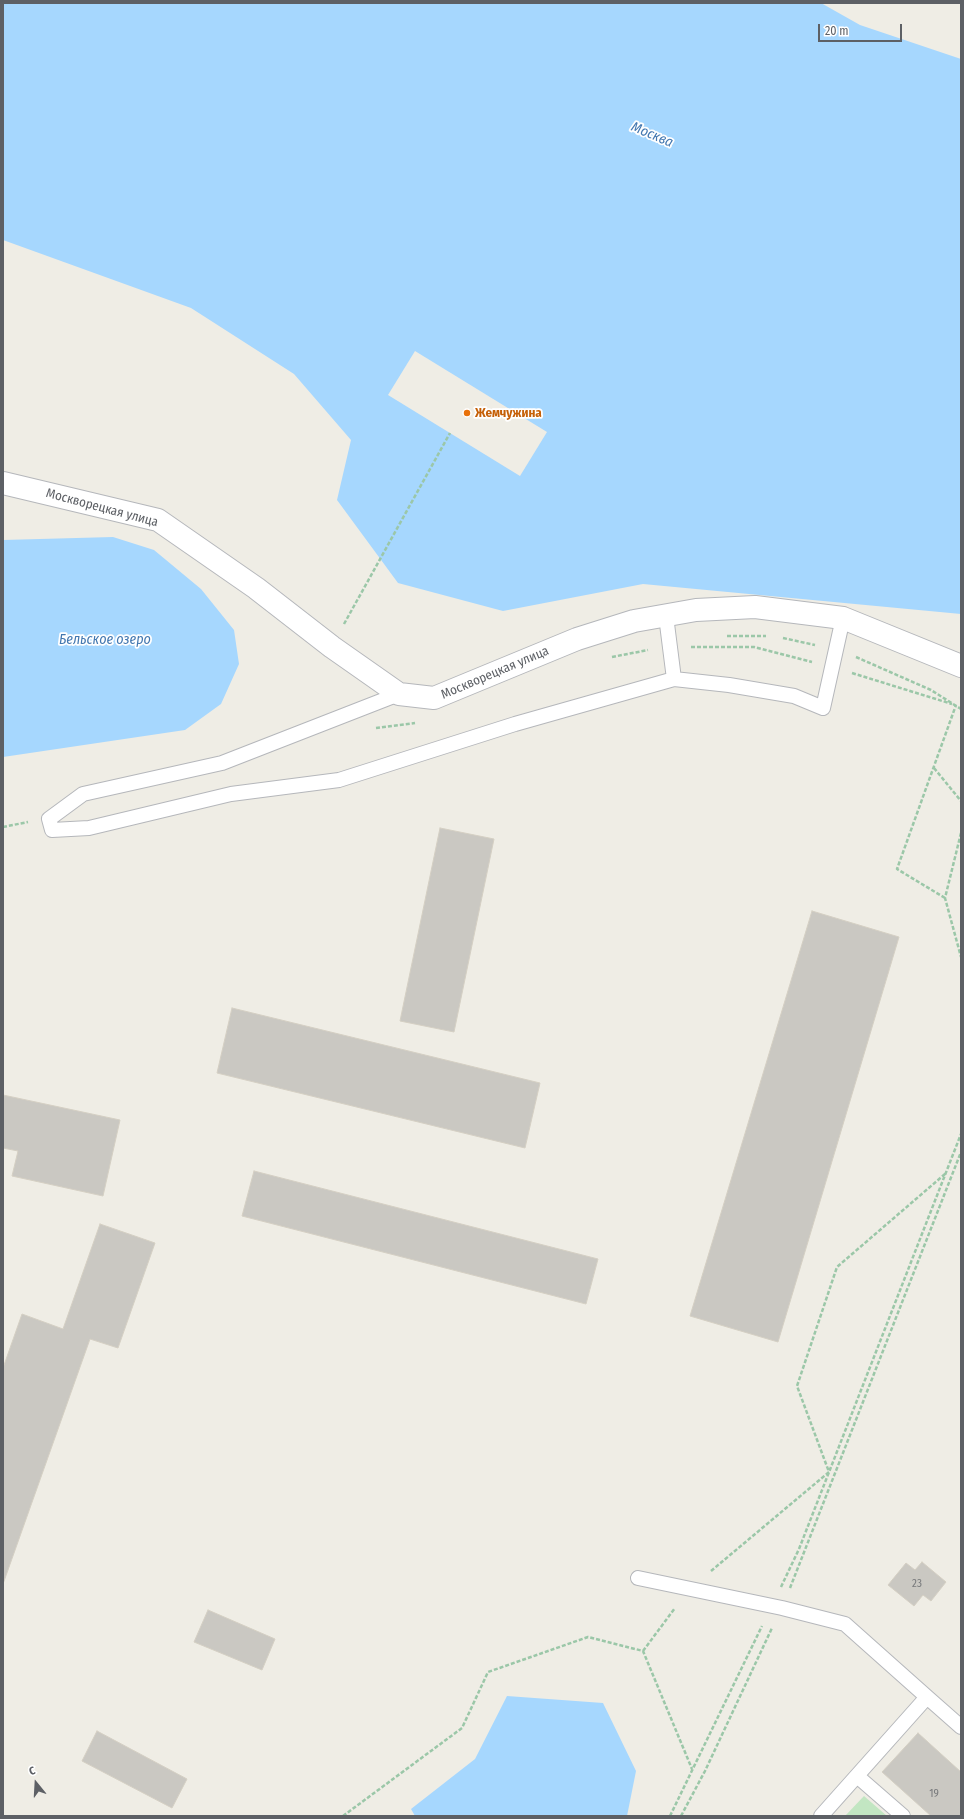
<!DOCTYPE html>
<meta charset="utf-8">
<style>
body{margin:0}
#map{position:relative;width:964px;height:1819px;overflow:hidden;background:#efede5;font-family:"Fira Sans Condensed",sans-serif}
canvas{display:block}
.frame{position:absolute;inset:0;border:4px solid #5d6065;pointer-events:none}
.north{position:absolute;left:16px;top:1763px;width:40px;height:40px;-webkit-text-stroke:3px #fff;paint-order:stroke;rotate:342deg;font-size:11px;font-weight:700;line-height:16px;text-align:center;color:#5d6065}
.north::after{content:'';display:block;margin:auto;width:14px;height:18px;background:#5d6065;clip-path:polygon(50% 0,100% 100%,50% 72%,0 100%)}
.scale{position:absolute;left:818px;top:24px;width:84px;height:18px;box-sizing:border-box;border:2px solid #5d6065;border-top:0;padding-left:5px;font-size:12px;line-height:14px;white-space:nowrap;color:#5d6065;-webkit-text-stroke:3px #fff;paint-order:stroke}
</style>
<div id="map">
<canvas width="964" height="1819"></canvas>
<div class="frame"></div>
<div class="north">С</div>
<div class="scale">20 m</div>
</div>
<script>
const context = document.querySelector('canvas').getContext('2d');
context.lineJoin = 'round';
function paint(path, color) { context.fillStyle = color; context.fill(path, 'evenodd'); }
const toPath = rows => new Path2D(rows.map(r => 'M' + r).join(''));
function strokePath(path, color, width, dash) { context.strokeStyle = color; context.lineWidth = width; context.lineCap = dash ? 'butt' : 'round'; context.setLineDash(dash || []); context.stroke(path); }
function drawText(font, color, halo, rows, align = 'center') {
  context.font = font + ' "Fira Sans Condensed",sans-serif'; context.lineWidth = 3.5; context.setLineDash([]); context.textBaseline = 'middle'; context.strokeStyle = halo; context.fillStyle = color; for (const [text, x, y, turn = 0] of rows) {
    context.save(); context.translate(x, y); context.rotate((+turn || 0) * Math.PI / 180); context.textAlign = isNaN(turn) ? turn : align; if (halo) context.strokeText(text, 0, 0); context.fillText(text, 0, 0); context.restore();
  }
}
paint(toPath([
 [864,1796,887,1816,845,1816]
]), '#c2e6c2');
paint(toPath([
 [3,3,821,3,860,25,961,59,961,614,643,584,503,611,398,583,337,500,351,440,294,374,191,308,3,240],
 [113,537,154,550,201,589,234,630,239,664,221,704,185,730,3,757,3,540],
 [507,1696,603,1703,636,1771,627,1816,415,1816,411,1809,475,1759]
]), '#a6d7fe');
paint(toPath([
 [415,351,547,432,520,476,388,395]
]), '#efede5');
const building = toPath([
 [440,828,494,839,454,1032,400,1021,440,828],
 [812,911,899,937,778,1342,690,1316,812,911],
 [232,1008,540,1083,525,1148,217,1073,232,1008],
 [3,1095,120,1120,103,1196,12,1176,18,1151,3,1148,3,1095],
 [254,1171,598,1259,586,1304,242,1216,254,1171],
 [100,1224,155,1243,118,1348,90,1339,3,1584,3,1368,22,1314,63,1329,100,1224],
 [922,1562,946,1582,931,1601,923,1595,914,1606,888,1585,906,1563,915,1570,922,1562],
 [208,1610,275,1639,262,1670,194,1642,208,1610],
 [97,1731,187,1779,172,1808,82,1761,97,1731],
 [918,1733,961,1772,961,1816,931,1816,882,1772,918,1733]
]);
paint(building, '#cac8c2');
strokePath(building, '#d4cfc3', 1);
const service = toPath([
 [666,616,674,679,729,685,794,696,823,708,843,618],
 [399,694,222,763,83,794,49,819,52,830,89,828,231,794,339,780,515,724,674,679],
 [638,1578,782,1608,845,1624,927,1697],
 [857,1776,903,1816],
 [821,1816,927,1697,961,1727]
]);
const minor = toPath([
 [3,483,158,520,256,588,332,647,399,694,434,698,577,639,634,621,696,610,755,607,843,618,961,666]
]);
strokePath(service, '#b5b7bb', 16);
strokePath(minor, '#b5b7bb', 24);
strokePath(toPath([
 [344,624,450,433],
 [727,636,766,636],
 [783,638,815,645],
 [691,647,754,647,812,662],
 [612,657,648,650],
 [856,657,931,690,961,709],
 [852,673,952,704],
 [376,728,415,723],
 [934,768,961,801],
 [3,827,28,822],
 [961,833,945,898,961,957],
 [945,898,897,869,956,705],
 [711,1571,829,1472,797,1386,837,1267,945,1174],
 [781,1587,799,1549,961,1134],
 [790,1588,961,1152],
 [643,1651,675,1608],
 [343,1816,462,1728,488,1672,588,1637,643,1651,692,1769],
 [670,1816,762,1626],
 [681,1816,705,1771,772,1628]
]), '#9bc7a8', 2.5, [4, 2]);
strokePath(service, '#fff', 14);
strokePath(minor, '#fff', 22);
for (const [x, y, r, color] of [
 [467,413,4,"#e8710a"]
]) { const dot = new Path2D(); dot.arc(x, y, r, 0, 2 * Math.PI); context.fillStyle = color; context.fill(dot); strokePath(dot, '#fff', 1.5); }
drawText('11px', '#787a7c', null, [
 ["23",917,1584],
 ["19",934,1794]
]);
drawText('bold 13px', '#c56008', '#fff', [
 ["Жемчужина",475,413]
], 'left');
drawText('13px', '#5d6065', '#fff', [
 ["Москворецкая улица",102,508,15],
 ["Москворецкая улица",495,673,-23]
]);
drawText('italic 14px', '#4277b0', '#fff', [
 ["Москва",652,135,23],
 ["Бельское озеро",105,640]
]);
</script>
